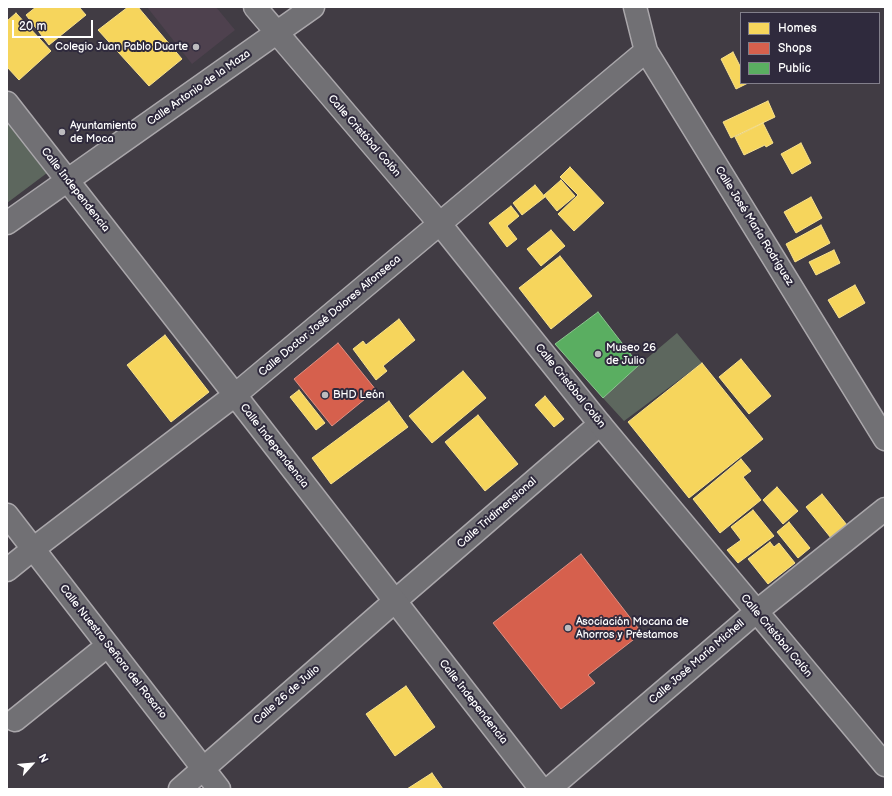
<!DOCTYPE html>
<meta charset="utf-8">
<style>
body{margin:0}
#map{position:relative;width:892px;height:796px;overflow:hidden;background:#413c44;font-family:"Balsamiq Sans",sans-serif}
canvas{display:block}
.frame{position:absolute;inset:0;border:8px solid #fff;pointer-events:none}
.legend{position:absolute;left:740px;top:12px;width:140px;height:72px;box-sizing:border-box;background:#2f2a3d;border:1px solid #827f8b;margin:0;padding:5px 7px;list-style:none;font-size:12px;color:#fff}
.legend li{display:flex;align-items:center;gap:8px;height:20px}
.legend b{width:20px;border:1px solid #827f8b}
.north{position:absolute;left:12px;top:744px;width:40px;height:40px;-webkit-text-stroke:3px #2f2a3d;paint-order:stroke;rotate:63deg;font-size:11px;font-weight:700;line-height:16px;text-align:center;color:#fff}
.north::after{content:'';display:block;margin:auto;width:14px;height:18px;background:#fff;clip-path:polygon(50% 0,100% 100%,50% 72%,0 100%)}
.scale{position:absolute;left:12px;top:20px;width:81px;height:18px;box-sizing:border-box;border:2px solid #fff;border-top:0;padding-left:5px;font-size:12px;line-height:14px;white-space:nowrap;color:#fff;-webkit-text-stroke:3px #2f2a3d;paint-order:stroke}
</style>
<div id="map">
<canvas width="892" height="796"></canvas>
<div class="frame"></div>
<ul class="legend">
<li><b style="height:11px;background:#f6d55c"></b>Homes</li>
<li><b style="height:11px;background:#d6604d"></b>Shops</li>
<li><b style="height:11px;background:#5aae61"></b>Public</li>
</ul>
<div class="north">N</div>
<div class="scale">20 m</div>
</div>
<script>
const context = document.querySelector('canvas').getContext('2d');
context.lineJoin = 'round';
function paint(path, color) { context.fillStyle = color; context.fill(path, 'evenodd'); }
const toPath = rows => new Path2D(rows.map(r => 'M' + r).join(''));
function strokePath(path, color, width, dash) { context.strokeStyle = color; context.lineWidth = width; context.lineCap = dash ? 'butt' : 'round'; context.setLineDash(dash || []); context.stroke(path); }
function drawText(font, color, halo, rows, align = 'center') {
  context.font = font + ' "Balsamiq Sans",sans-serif'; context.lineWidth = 4; context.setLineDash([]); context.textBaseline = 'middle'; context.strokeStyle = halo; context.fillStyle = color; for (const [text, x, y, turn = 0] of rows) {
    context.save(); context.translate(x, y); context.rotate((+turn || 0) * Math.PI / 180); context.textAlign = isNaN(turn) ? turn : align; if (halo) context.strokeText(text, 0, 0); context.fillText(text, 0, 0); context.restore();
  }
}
paint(toPath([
 [147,7,216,7,235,30,192,64]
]), '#4e414e');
paint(toPath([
 [7,120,47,173,7,203],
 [677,333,702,363,624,421,603,398,639,365]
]), '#5d675e');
const homes = toPath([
 [36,7,79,7,86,15,49,45,26,15,36,7],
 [128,7,138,7,182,59,149,86,98,30,128,7],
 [16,13,51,51,19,80,7,67,7,21,16,13],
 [733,52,741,68,741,83,748,83,736,89,721,59,733,52],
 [768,101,775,117,731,138,723,122,768,101],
 [763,123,773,143,766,147,765,145,744,155,735,137,763,123],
 [801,143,811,163,792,174,781,154,801,143],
 [570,167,604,203,574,231,558,214,578,195,560,177,570,167],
 [561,180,575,196,557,211,544,195,561,180],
 [535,185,545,197,522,215,513,203,535,185],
 [811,197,822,218,796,233,784,212,811,197],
 [511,206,519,216,507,226,517,239,507,247,489,223,511,206],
 [821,225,830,243,795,262,786,244,821,225],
 [551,230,565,246,541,266,527,249,551,230],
 [834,250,840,263,816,275,809,262,834,250],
 [560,256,592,296,551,329,519,288,560,256],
 [855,285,865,303,839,318,828,300,855,285],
 [399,319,415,340,383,366,387,371,376,380,353,349,363,341,366,345,399,319],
 [165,335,209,392,171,422,127,365,165,335],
 [741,359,771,396,749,414,719,377,741,359],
 [702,363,763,439,689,498,628,422,702,363],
 [463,371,486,398,432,443,409,416,463,371],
 [299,390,325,423,316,430,290,397,299,390],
 [545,396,564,419,554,427,535,405,545,396],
 [389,401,408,427,331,484,312,458,389,401],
 [478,415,518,464,485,491,445,442,478,415],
 [741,459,751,471,743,477,761,500,720,533,693,499,741,459],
 [777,487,798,511,783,524,763,500,777,487],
 [822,494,847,525,831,538,806,507,822,494],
 [753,510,774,536,738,563,727,550,741,540,731,527,753,510],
 [789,522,810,548,798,558,777,532,789,522],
 [770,542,774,547,779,543,795,563,768,584,748,559,770,542],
 [406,686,435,727,395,756,366,714,406,686],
 [432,773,443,789,407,789,432,773]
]);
paint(homes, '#f6d55c');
strokePath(homes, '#f9e28d', 1);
const shops = toPath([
 [338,343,376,390,332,426,294,379,338,343],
 [581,554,642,633,588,675,595,683,561,709,493,623,581,554]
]);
paint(shops, '#d6604d');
strokePath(shops, '#e29082', 1);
const public = toPath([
 [598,312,639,365,603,398,555,344,598,312]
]);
paint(public, '#5aae61');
strokePath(public, '#8cc690', 1);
const pedestrian = toPath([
 [395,601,600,424]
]);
const minor = toPath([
 [255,7,440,224,600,424,885,765],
 [635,7,646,51,885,439],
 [7,103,235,395,541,789],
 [7,223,313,7],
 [7,515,219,789],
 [7,570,33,549,235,395,646,51],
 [15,720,107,646],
 [180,789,395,601],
 [549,789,756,612,885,509]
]);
strokePath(pedestrian, '#aaa7ab', 25);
strokePath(minor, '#aaa7ab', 25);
strokePath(pedestrian, '#717074', 22);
strokePath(minor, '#717074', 22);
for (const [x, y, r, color] of [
 [196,47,4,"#bcbbbe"],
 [62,132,4,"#bcbbbe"],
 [598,354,4,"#bcbbbe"],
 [325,395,4,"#bcbbbe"],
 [568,628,4,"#bcbbbe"]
]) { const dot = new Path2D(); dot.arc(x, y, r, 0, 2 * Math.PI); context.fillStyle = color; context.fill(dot); strokePath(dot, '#2f2a3d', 1.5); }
drawText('11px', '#fff', '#2f2a3d', [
 ["Colegio Juan Pablo Duarte",188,47,"right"],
 ["Ayuntamiento",70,126],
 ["de Moca",70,139],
 ["Museo 26",606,348],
 ["de Julio",606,361],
 ["BHD León",333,395],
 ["Asociación Mocana de",576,622],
 ["Ahorros y Préstamos",576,635]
], 'left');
drawText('11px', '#fff', '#2f2a3d', [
 ["Calle Antonio de la Maza",199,88,-35],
 ["Calle Cristóbal Colón",364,136,49],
 ["Calle Independencia",75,190,52],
 ["Calle José María Rodríguez",754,226,58],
 ["Calle Doctor José Dolores Alfonseca",330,316,-40],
 ["Calle Cristóbal Colón",570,386,51],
 ["Calle Independencia",274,446,52],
 ["Calle Tridimensional",497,513,-41],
 ["Calle Cristóbal Colón",776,636,50],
 ["Calle Nuestra Señora del Rosario",113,652,52],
 ["Calle José María Michell",697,662,-41],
 ["Calle 26 de Julio",287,695,-41],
 ["Calle Independencia",473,702,52]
]);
</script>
